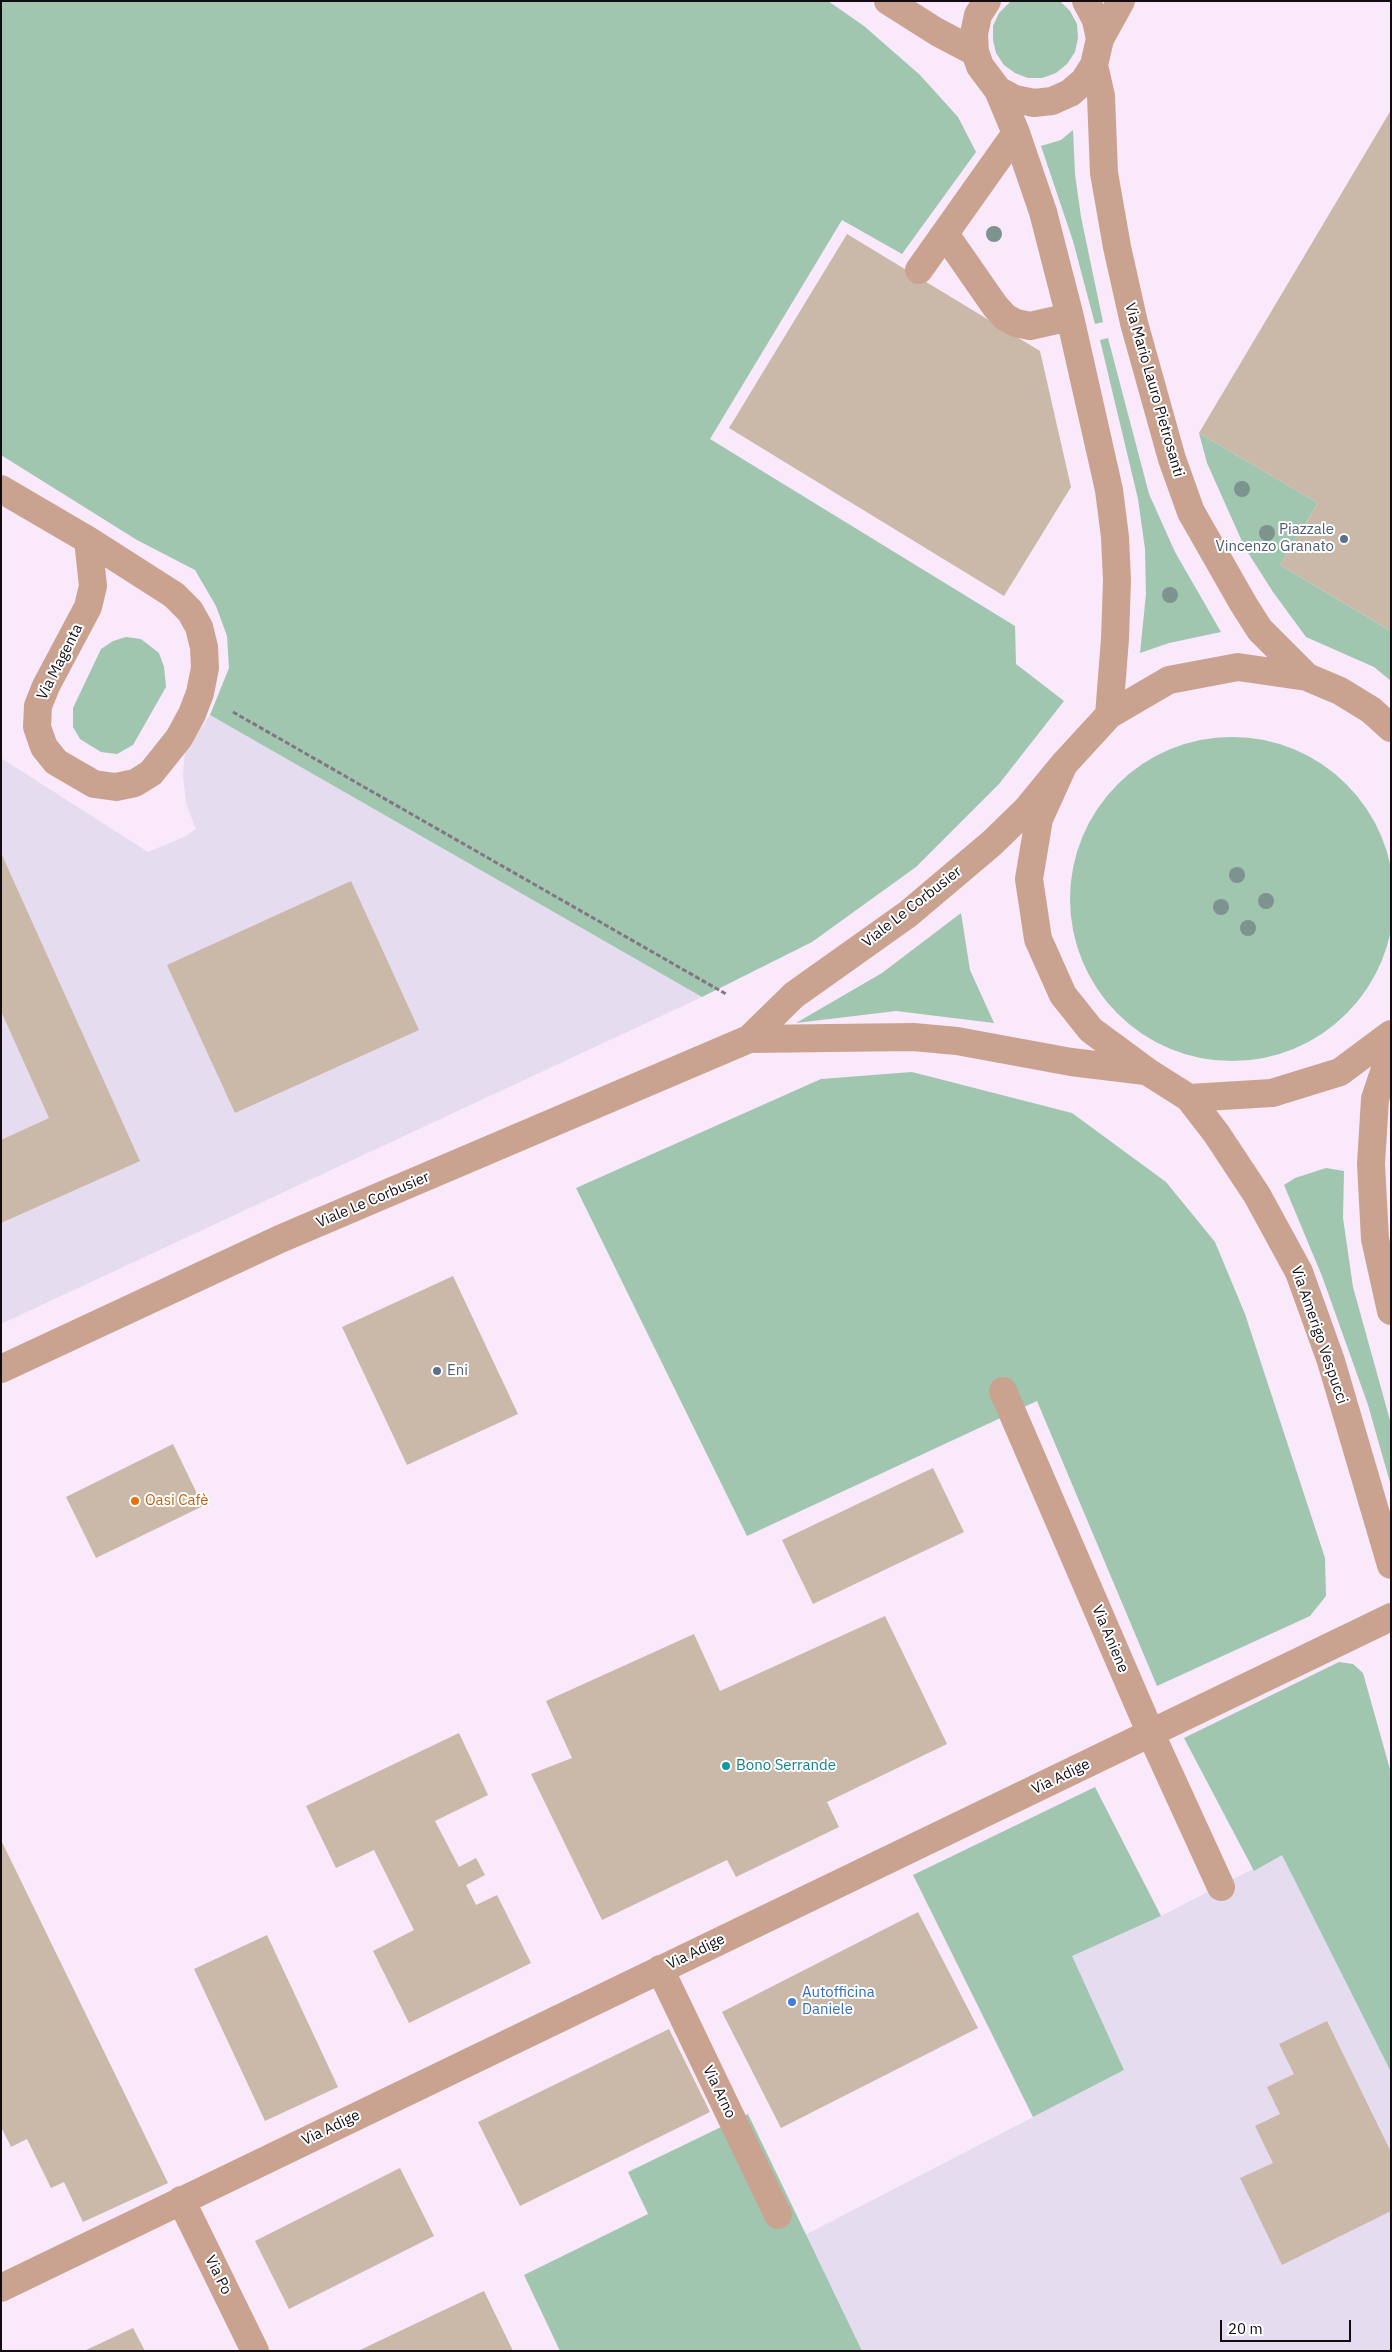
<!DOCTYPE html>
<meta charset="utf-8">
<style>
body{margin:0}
#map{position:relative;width:1392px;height:2352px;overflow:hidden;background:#f9e9fa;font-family:"IBM Plex Sans",sans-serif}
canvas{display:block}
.frame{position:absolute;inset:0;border:2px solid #120c12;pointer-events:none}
.scale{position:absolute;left:1220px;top:2320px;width:131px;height:22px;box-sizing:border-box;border:2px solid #120c12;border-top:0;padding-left:6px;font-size:15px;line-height:18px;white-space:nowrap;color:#120c12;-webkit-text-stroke:4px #fff;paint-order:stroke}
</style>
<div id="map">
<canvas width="1392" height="2352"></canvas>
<div class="frame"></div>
<div class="scale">20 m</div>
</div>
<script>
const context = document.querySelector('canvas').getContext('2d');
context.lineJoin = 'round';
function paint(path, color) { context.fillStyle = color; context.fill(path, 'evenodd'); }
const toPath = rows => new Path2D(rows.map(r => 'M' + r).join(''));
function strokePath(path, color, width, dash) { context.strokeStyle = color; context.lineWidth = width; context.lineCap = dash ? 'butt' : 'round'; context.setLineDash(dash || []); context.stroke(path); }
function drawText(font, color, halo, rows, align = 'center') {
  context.font = font + ' "IBM Plex Sans",sans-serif'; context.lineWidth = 4; context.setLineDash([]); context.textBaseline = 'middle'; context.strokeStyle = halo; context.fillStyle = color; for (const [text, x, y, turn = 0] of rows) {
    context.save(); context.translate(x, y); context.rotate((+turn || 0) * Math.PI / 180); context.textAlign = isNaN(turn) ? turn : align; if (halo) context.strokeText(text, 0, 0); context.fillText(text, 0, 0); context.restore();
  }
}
paint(toPath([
 [210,715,702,997,1,1324,1,758,148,852,184,837,196,829,186,803,183,775,185,752],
 [1282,1854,1391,2072,1391,2351,862,2351,805,2235,1124,2070,1071,1956,1161,1916]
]), '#e6dcf0');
paint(toPath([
 [1,1,828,1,864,26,920,75,958,117,976,152,902,254,842,220,710,439,1015,626,1016,664,1064,701,999,784,916,867,812,942,702,997,210,715,229,668,227,636,216,606,195,570,137,540,1,455],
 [1011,1,1060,1,1070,11,1077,24,1078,38,1075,52,1067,64,1056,73,1042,78,1028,78,1015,73,1004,65,996,53,993,40,993,26,999,13],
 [1073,130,1075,174,1081,217,1103,322,1095,324,1073,241,1041,146,1061,140],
 [1108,338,1149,494,1175,552,1221,632,1169,643,1140,653,1146,594,1145,549,1138,499,1100,340],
 [1199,433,1318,503,1280,565,1391,631,1391,681,1374,667,1306,637,1273,592,1245,548,1207,463],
 [126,637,141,639,159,653,164,667,166,687,133,745,117,754,101,752,80,739,73,727,73,708,101,649,113,641],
 '1070 899a162 162 0 1 1 324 0a162 162 0 1 1-324 0Z',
 [961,913,970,970,994,1023,896,1011,796,1023,882,973],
 [912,1072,1072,1113,1166,1182,1215,1242,1245,1314,1325,1558,1326,1596,1310,1616,1157,1686,1037,1401,747,1536,576,1188,821,1079],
 [1326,1168,1344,1171,1343,1218,1353,1287,1391,1424,1391,1486,1368,1405,1322,1276,1284,1185,1295,1178],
 [1339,1662,1353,1664,1363,1673,1391,1773,1391,2072,1282,1855,1254,1871,1184,1738],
 [1095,1787,1161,1916,1072,1956,1124,2070,1033,2117,913,1875],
 [748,2114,862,2351,560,2351,524,2275,648,2214,628,2172]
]), '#a0c6af');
paint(toPath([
 [1391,110,1391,631,1280,565,1318,503,1199,433],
 [847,234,1040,351,1071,487,1004,596,729,428],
 [1,853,140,1161,1,1223,1,1140,49,1118,1,1011],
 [351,881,419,1030,235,1113,167,965],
 [453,1276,518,1414,407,1465,342,1327],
 [173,1444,203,1506,96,1558,66,1497],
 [933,1468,964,1532,813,1604,782,1540],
 [885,1616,947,1744,827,1802,839,1827,736,1877,727,1860,602,1920,531,1774,572,1758,546,1701,694,1634,720,1691],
 [459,1733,488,1795,435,1821,459,1867,476,1858,485,1875,466,1885,476,1905,497,1895,531,1963,409,2023,373,1951,414,1930,374,1850,336,1868,306,1806],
 [1,1840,168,2183,83,2222,64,2182,51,2188,27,2139,11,2147,1,2127],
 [918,1912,978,2028,781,2128,722,2012],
 [267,1935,338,2087,265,2121,194,1969],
 [1327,2021,1391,2152,1391,2211,1282,2265,1240,2178,1273,2163,1255,2126,1280,2114,1267,2087,1294,2074,1279,2044],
 [669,2029,710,2112,520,2206,478,2122],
 [400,2168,434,2236,289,2309,255,2241],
 [484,2291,513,2351,358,2351],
 [133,2328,145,2351,84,2351]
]), '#cab8a9');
strokePath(toPath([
 [233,712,726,994]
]), '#817681', 3, [5, 2.5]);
strokePath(toPath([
 [888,1,937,32,975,52],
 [987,1,978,15,974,34,975,52,980,66,998,90,1015,99,1034,103,1052,101,1070,93,1084,81,1094,65,1100,39,1096,20,1086,1],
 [1100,39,1121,1],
 [1094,65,1101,96,1104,173,1117,247,1134,323,1172,459,1191,512,1244,605,1260,630,1307,677],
 [998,90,1016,133,1043,212,1070,317,1109,490,1115,537,1117,580,1115,639,1109,715],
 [945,234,995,306,1005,317,1016,323,1030,326,1070,317],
 [919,270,1016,133],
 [1,489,88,540],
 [88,540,174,595,190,611,199,627,204,647,205,668,200,693,192,714,179,738,151,773,135,783,116,787,94,784,56,762,44,747,37,727,38,706,46,686,88,607,93,586,88,540],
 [1391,728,1371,710,1340,691,1307,677,1238,667,1169,680,1109,715,1064,764,1039,819,1029,879,1038,939,1063,995,1091,1030,1148,1072,1189,1098,1272,1093,1340,1072,1391,1034],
 [749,1039,913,1037,957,1041,1071,1062,1145,1071],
 [1391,1051,1375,1099,1371,1164,1375,1239,1391,1311],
 [1189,1098,1216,1133,1257,1195,1299,1272,1331,1361,1391,1565],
 [1,1369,280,1239,749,1039,794,995,908,914,992,843,1027,809,1064,764],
 [1003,1391,1151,1734,1221,1887],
 [660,1969,778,2215],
 [181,2200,255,2351],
 [1,2288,1391,1617]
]), '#caa390', 28);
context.fillStyle = '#7d938d';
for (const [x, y] of [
 [994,234],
 [1242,489],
 [1267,533],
 [1170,595],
 [1237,875],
 [1266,901],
 [1221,907],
 [1248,928]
]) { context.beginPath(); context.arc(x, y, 8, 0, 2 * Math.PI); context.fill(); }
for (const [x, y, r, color] of [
 [1344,539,5,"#5c6f8a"],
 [437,1371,5,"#5c6f8a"],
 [135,1501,5,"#e8710a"],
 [726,1766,5,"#0f9aa8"],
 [792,2002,5,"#3f7fe0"]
]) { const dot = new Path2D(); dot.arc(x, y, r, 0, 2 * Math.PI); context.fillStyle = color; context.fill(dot); strokePath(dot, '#fff', 2); }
drawText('15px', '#120c12', '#fff', [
 ["Via Mario Lauro Pietrosanti",1154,390,74],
 ["Via Magenta",60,662,-63],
 ["Viale Le Corbusier",912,907,-38],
 ["Viale Le Corbusier",373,1200,-23],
 ["Via Amerigo Vespucci",1319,1335,71],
 ["Via Aniene",1110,1639,67],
 ["Via Adige",1061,1777,-26],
 ["Via Adige",696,1952,-26],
 ["Via Arno",719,2092,64],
 ["Via Adige",331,2128,-26],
 ["Via Po",218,2275,64]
]);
drawText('15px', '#4e5e75', '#fff', [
 ["Piazzale",1334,530],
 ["Vincenzo Granato",1334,547],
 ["Eni",447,1371,"left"]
], 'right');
drawText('15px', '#c56008', '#fff', [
 ["Oasi Cafè",145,1501]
], 'left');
drawText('15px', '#0d838f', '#fff', [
 ["Bono Serrande",736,1766]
], 'left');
drawText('15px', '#366cbe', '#fff', [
 ["Autofficina",802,1993],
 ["Daniele",802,2010]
], 'left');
</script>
